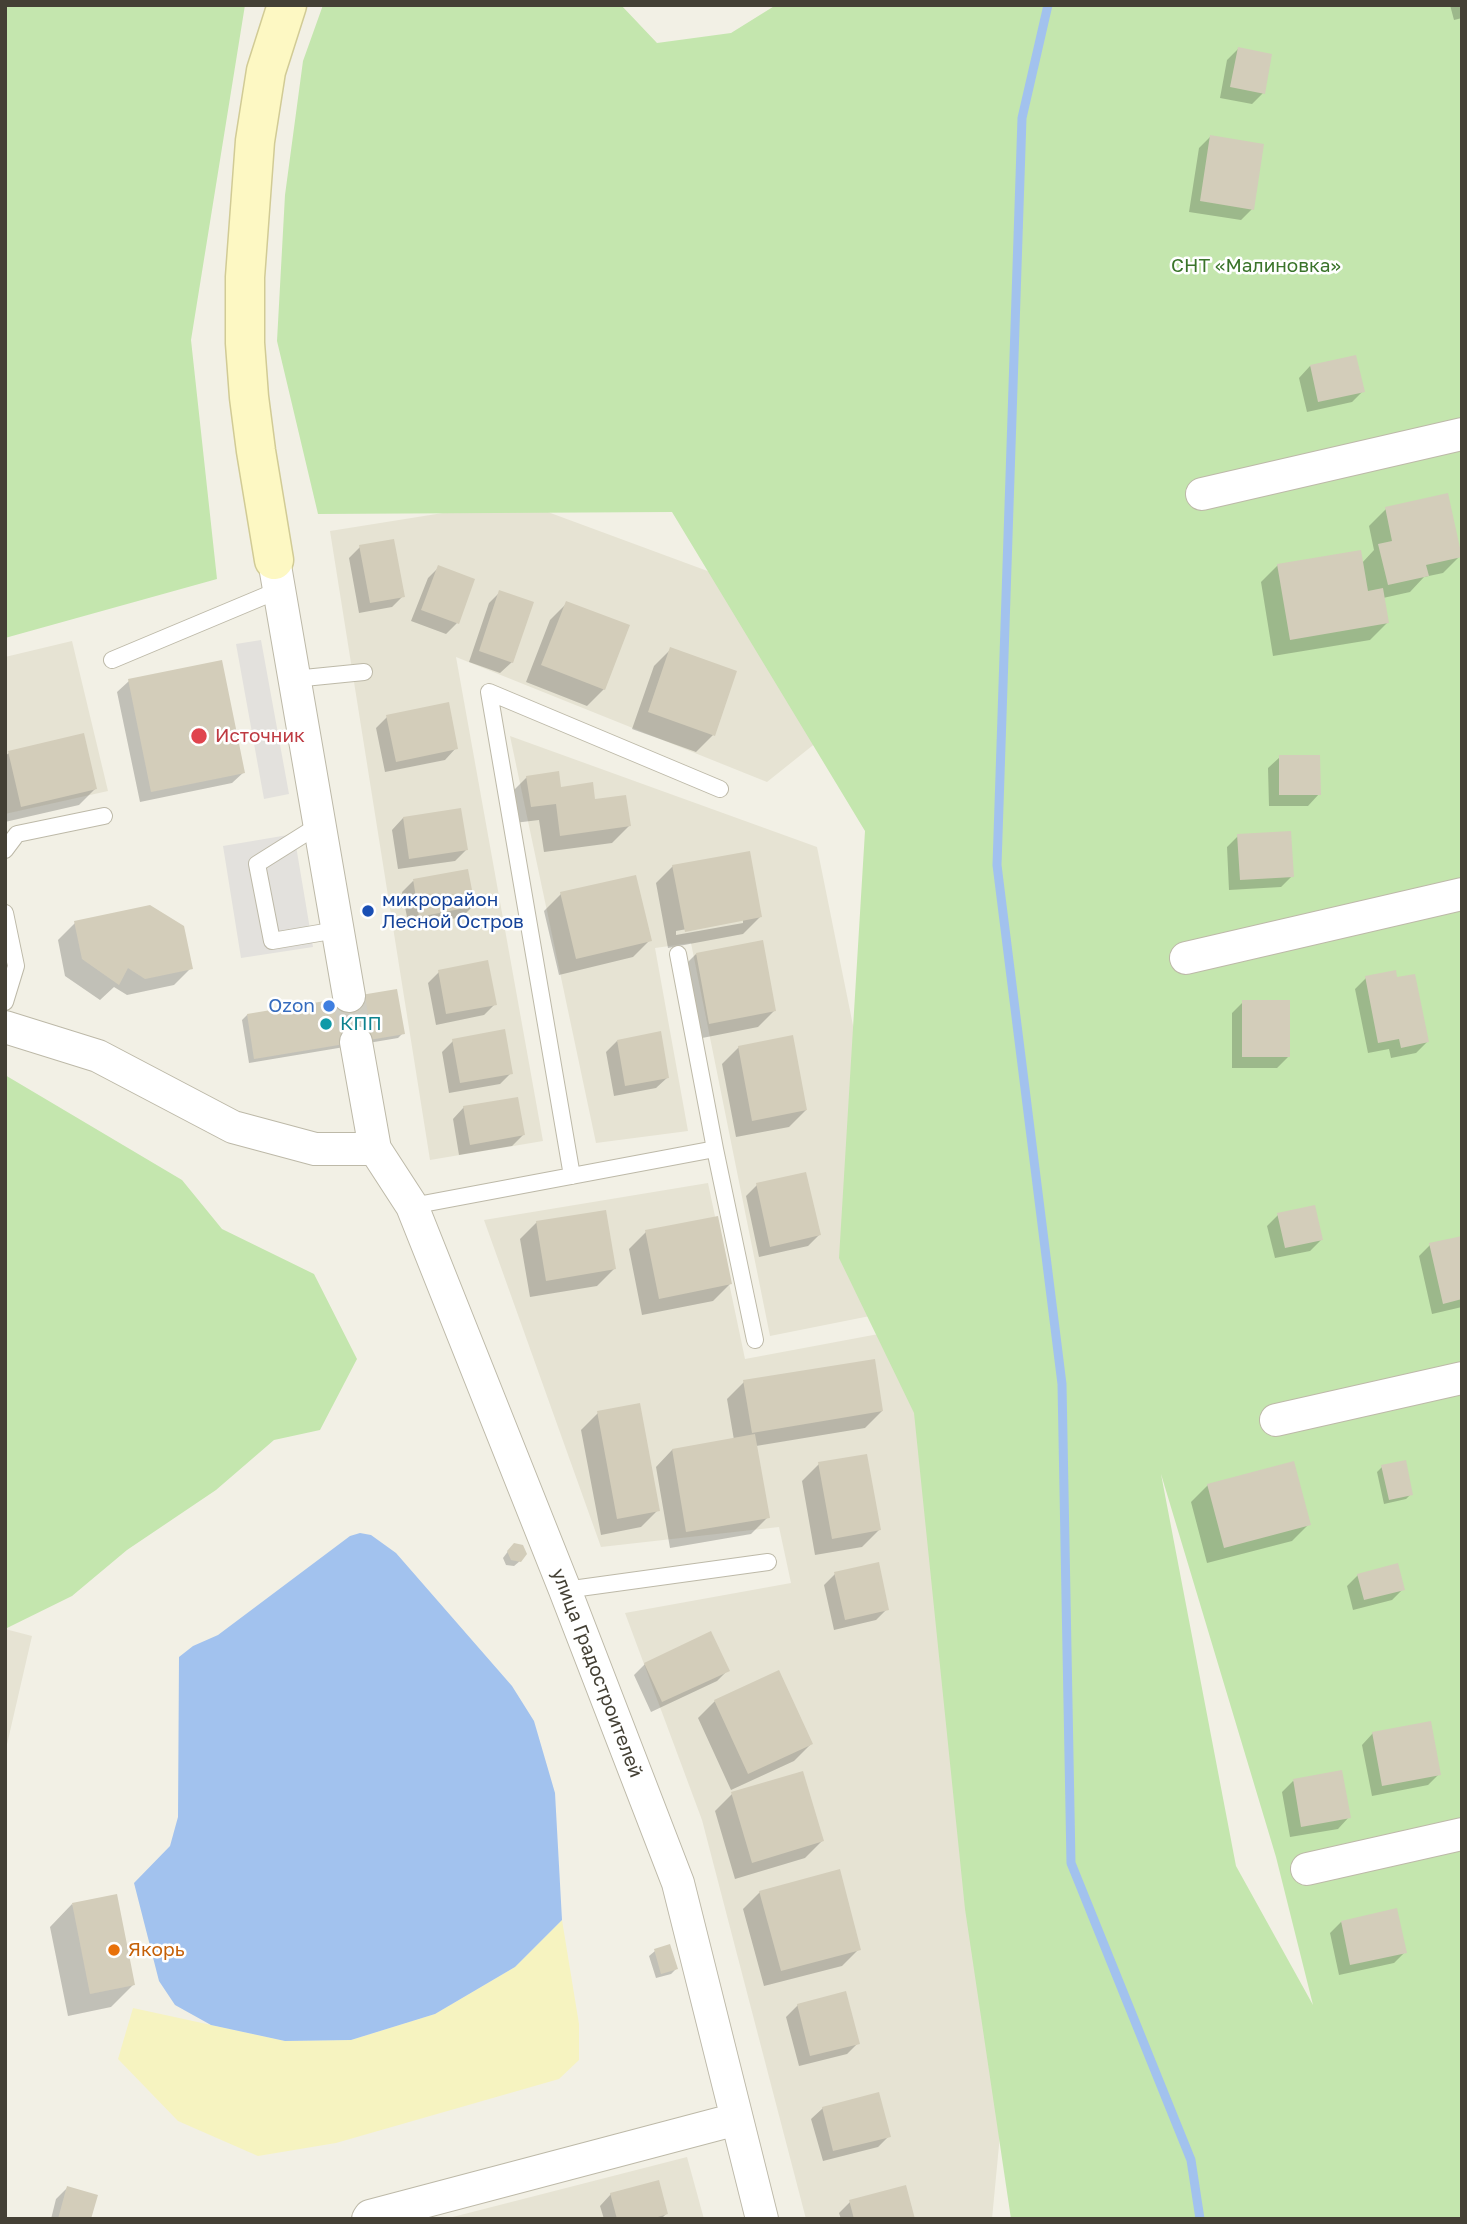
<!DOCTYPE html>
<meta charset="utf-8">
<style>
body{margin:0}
#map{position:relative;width:1467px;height:2224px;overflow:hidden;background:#f2f0e5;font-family:"Golos Text",sans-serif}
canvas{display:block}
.frame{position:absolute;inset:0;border:7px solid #444035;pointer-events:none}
</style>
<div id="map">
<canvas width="1467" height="2224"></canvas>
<div class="frame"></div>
</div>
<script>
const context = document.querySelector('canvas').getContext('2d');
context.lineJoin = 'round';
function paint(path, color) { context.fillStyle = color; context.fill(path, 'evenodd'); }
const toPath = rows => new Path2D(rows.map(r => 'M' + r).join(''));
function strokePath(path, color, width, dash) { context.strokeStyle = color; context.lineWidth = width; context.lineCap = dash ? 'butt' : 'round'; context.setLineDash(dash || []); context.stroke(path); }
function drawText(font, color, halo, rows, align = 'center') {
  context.font = font + ' "Golos Text",sans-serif'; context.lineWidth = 5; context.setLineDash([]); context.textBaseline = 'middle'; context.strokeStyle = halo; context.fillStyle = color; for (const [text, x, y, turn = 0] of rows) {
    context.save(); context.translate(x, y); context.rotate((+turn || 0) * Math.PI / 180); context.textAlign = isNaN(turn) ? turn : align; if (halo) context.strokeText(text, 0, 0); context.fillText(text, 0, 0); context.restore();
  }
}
paint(toPath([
 [518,501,824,614,832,730,767,782,456,657,543,1141,430,1160,330,531],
 [72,641,108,791,5,814,5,657],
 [510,736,817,847,910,1308,770,1336,691,943,655,948,688,1131,596,1143],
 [708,1183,745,1359,916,1327,1013,1998,992,2219,806,2219,702,1820,625,1613,791,1583,779,1527,601,1547,484,1220],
 [5,1629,32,1636,5,1753],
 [687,2157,704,2219,445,2219]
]), '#e6e3d3');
paint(toPath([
 [5,5,245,5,191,340,217,579,5,638],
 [323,5,621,5,657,43,731,33,776,5,1462,5,1462,2219,1011,2219,965,1909,914,1413,839,1258,865,831,672,512,318,514,277,341,285,195,303,61],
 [1161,1474,1276,1857,1313,2005,1236,1866],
 [5,1075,182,1180,222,1229,314,1274,357,1359,320,1430,274,1440,216,1490,127,1550,72,1596,5,1629]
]), '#c4e6ae');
paint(toPath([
 [562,1920,579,2024,579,2060,559,2079,336,2143,258,2156,178,2121,118,2059,133,2008,285,2041,351,2040,435,2014,515,1967]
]), '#f6f3c0');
paint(toPath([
 [261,640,289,794,264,799,236,644],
 [294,834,313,947,241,958,223,846]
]), '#e3e1dd');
paint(toPath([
 [360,1533,371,1535,396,1553,512,1686,534,1721,555,1793,562,1920,515,1967,435,2014,351,2040,285,2041,211,2025,175,2005,159,1981,134,1883,170,1846,178,1817,179,1657,193,1646,218,1635,350,1536]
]), '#a2c2ee');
paint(toPath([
 [1450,5,1462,5,1462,18,1454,20],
 [1238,49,1263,93,1252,104,1220,98,1227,60],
 [1210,137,1252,209,1241,220,1189,212,1199,148],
 [1310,366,1363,391,1352,402,1307,412,1299,378],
 [1386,509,1460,556,1443,573,1424,577,1410,592,1383,598,1387,623,1370,640,1273,656,1261,582,1278,565,1362,563,1374,550,1369,526],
 [360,547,403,596,392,607,359,613,349,558],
 [439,567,457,623,446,634,411,621,428,578],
 [500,592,512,662,500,673,469,662,489,603],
 [567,603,604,689,587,706,526,682,550,620],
 [671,649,713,735,696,752,632,729,654,666],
 [129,681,244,772,232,783,140,802,117,692],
 [387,717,456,748,445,760,385,772,376,728],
 [9,753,96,788,79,805,5,822,5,756],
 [1280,757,1319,794,1308,806,1269,806,1268,768],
 [527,777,559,789,629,826,612,843,544,852,539,820,514,823,510,794],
 [403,818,466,850,455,861,398,869,392,830],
 [1238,836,1292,876,1281,887,1229,890,1227,847],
 [673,866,760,917,743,934,668,948,656,883],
 [743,919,743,923,676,935,676,931],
 [413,881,473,906,462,917,409,927,402,892],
 [561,894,650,940,633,957,559,975,544,911],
 [75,923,191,968,174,985,127,995,114,987,100,1000,65,976,58,940],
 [696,954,775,1010,758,1027,692,1040,679,971],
 [439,972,495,1004,484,1015,436,1025,428,983],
 [1366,978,1395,980,1427,1042,1416,1053,1391,1058,1389,1049,1368,1053,1355,989],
 [1243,1002,1288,1057,1277,1068,1232,1068,1232,1013],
 [247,1015,403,1033,398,1038,249,1063,242,1020],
 [453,1041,511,1073,500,1084,449,1093,442,1052],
 [617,1041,668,1077,656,1088,614,1096,606,1052],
 [739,1047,806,1110,789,1127,736,1137,722,1064],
 [464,1107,523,1135,512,1146,459,1155,453,1119],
 [757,1185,819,1235,808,1246,759,1257,746,1196],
 [1278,1215,1321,1240,1310,1251,1275,1258,1267,1226],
 [537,1222,614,1269,597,1286,530,1297,520,1239],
 [646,1232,730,1284,713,1301,642,1315,629,1249],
 [1462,1238,1462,1307,1432,1314,1419,1256,1430,1245],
 [744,1382,882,1411,865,1428,756,1446,768,1517,751,1534,670,1548,656,1467,672,1450,734,1440,727,1399],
 [598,1413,658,1510,641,1527,601,1535,581,1430],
 [819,1464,879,1530,862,1547,815,1555,802,1481],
 [1382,1467,1411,1494,1406,1499,1384,1504,1377,1472],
 [1208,1485,1309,1524,1292,1541,1207,1563,1191,1502],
 [509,1550,520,1561,514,1566,506,1565,503,1558],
 [835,1574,887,1609,876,1620,834,1630,824,1585],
 [1358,1575,1403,1589,1392,1600,1353,1610,1347,1586],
 [645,1664,728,1670,717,1681,651,1712,634,1675],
 [715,1701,811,1744,794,1761,731,1790,698,1718],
 [1373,1733,1439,1774,1428,1785,1372,1796,1362,1745],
 [1293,1781,1349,1817,1338,1829,1290,1837,1282,1792],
 [732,1794,822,1841,805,1858,735,1879,715,1811],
 [760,1892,859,1949,842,1966,764,1986,743,1909],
 [72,1904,133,1985,111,2007,68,2016,50,1927],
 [1341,1922,1405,1952,1394,1963,1339,1975,1330,1933],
 [655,1951,676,1969,671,1974,656,1978,649,1956],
 [798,2005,858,2043,847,2054,799,2066,786,2017],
 [823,2108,889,2136,878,2147,823,2161,811,2119],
 [67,2188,89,2219,51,2219,56,2199],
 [611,2194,666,2214,661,2219,604,2219,600,2206],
 [850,2202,913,2219,841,2219,839,2213]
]), '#0003');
strokePath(toPath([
 [1048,5,1022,118,997,865,1062,1384,1071,1863,1191,2160,1200,2219]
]), '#a2c2ee', 9);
paint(toPath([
 [1238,47,1272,54,1265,94,1230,87],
 [1210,135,1264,144,1254,210,1200,201],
 [1356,355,1365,392,1318,402,1310,365],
 [1448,493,1462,557,1426,565,1429,576,1388,585,1378,544,1392,541,1385,507],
 [394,539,405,597,370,603,359,545],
 [1361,550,1368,591,1383,588,1389,623,1290,640,1277,564],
 [438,565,475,579,459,624,421,610],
 [499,590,534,602,513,663,479,651],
 [566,601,630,625,605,690,541,665],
 [670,647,737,671,715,736,648,712],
 [222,660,245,773,151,792,128,679],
 [449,702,458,749,396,762,386,715],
 [84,733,97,789,21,807,8,751],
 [1279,755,1320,755,1321,795,1279,795],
 [559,771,561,787,593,782,595,799,626,795,631,826,560,836,556,804,531,807,526,776],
 [461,808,468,850,409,859,403,817],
 [1291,831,1294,877,1240,880,1237,834],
 [750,851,762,917,685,932,672,865],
 [468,869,475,906,419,917,413,879],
 [636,875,652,941,576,959,560,892],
 [150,905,184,926,193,969,145,979,128,968,119,985,82,959,74,921],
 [763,940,776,1011,709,1024,696,953],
 [488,960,497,1005,446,1014,438,970],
 [1396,970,1397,977,1415,974,1429,1042,1401,1048,1399,1039,1378,1043,1365,976],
 [397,989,405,1034,254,1059,247,1014],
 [1242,1000,1290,1000,1290,1057,1242,1057],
 [505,1029,513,1074,460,1083,452,1039],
 [661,1031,669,1078,625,1086,617,1040],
 [793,1035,807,1110,752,1121,738,1046],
 [518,1097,525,1135,470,1145,463,1106],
 [806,1172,821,1235,770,1247,756,1183],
 [1315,1205,1323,1240,1285,1248,1277,1213],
 [606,1210,616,1269,546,1281,536,1221],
 [718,1216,732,1284,659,1299,645,1230],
 [1462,1236,1462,1299,1443,1304,1429,1243],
 [875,1359,883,1411,752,1433,743,1380],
 [640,1403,660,1511,617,1519,597,1411],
 [755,1434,770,1518,686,1532,672,1449],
 [867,1454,881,1530,832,1539,818,1462],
 [1406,1460,1413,1495,1389,1500,1381,1465],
 [1294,1461,1311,1525,1224,1548,1207,1484],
 [514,1543,523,1545,527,1554,521,1562,511,1560,507,1551],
 [879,1562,889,1610,845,1620,834,1572],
 [1398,1563,1405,1590,1364,1600,1357,1574],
 [711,1631,730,1671,662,1702,644,1663],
 [779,1670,813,1744,748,1774,714,1700],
 [1431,1721,1441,1775,1382,1786,1372,1732],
 [1342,1770,1351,1818,1301,1827,1293,1779],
 [803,1771,824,1841,752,1863,731,1792],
 [840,1869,861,1950,781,1971,759,1891],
 [117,1894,135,1985,90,1994,72,1903],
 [1397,1908,1407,1953,1350,1965,1341,1921],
 [670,1944,678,1969,661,1974,654,1949],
 [846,1991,860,2044,810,2056,797,2004],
 [879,2092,891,2137,833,2151,822,2107],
 [659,2180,668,2214,651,2219,617,2219,610,2193],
 [906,2185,915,2219,854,2219,849,2200],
 [67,2186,98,2195,91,2219,58,2219]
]), '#d3cdba');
strokePath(toPath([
 [349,996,356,1042]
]), '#cfcdc2', 32, [32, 16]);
const lane = toPath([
 [112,660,279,590],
 [294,679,364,672],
 [319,825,257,864,272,941,337,930],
 [5,850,17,834,104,816],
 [5,913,16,966,5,1002],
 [678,954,715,1149,755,1340],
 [572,1176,489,692,720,789],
 [412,1206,715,1149],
 [565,1590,768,1562]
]);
const street = toPath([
 [1202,494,1462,434],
 [274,560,349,996],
 [1186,958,1462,894],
 [5,1027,98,1056,233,1127,315,1149,375,1149],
 [356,1042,375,1149,412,1206,565,1590,678,1883,762,2219],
 [1276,1420,1462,1378],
 [1307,1869,1462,1834],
 [368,2219,370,2216,737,2119]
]);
const secondary = toPath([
 [274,560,256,451,249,397,245,343,245,277,255,141,266,71,287,5]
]);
strokePath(lane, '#bdb9a8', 18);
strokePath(street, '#bdb9a8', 34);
strokePath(secondary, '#d1cb95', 41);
strokePath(lane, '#fff', 16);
strokePath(street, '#fff', 32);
strokePath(secondary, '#fdf8c3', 38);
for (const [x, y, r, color] of [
 [199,736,9,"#e0444e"],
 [368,911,7,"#1a4fb4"],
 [329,1006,7,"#3f7fe0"],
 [326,1024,7,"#0f9aa8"],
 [114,1950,7,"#e8710a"]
]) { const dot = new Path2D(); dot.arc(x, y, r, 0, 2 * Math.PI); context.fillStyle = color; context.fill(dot); strokePath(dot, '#fff', 2.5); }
drawText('19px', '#3a742a', '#fff', [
 ["СНТ «Малиновка»",1256,266]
]);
drawText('19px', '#be3a42', '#fff', [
 ["Источник",215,736]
], 'left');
drawText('19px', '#164399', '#fff', [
 ["микрорайон",382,900],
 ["Лесной Остров",382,922]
], 'left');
drawText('19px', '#366cbe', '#fff', [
 ["Ozon",315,1006]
], 'right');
drawText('19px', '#0d838f', '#fff', [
 ["КПП",340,1024]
], 'left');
drawText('19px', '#444035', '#fff', [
 ["улица Градостроителей",597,1673,69]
]);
drawText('19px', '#c56008', '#fff', [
 ["Якорь",128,1950]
], 'left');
</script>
